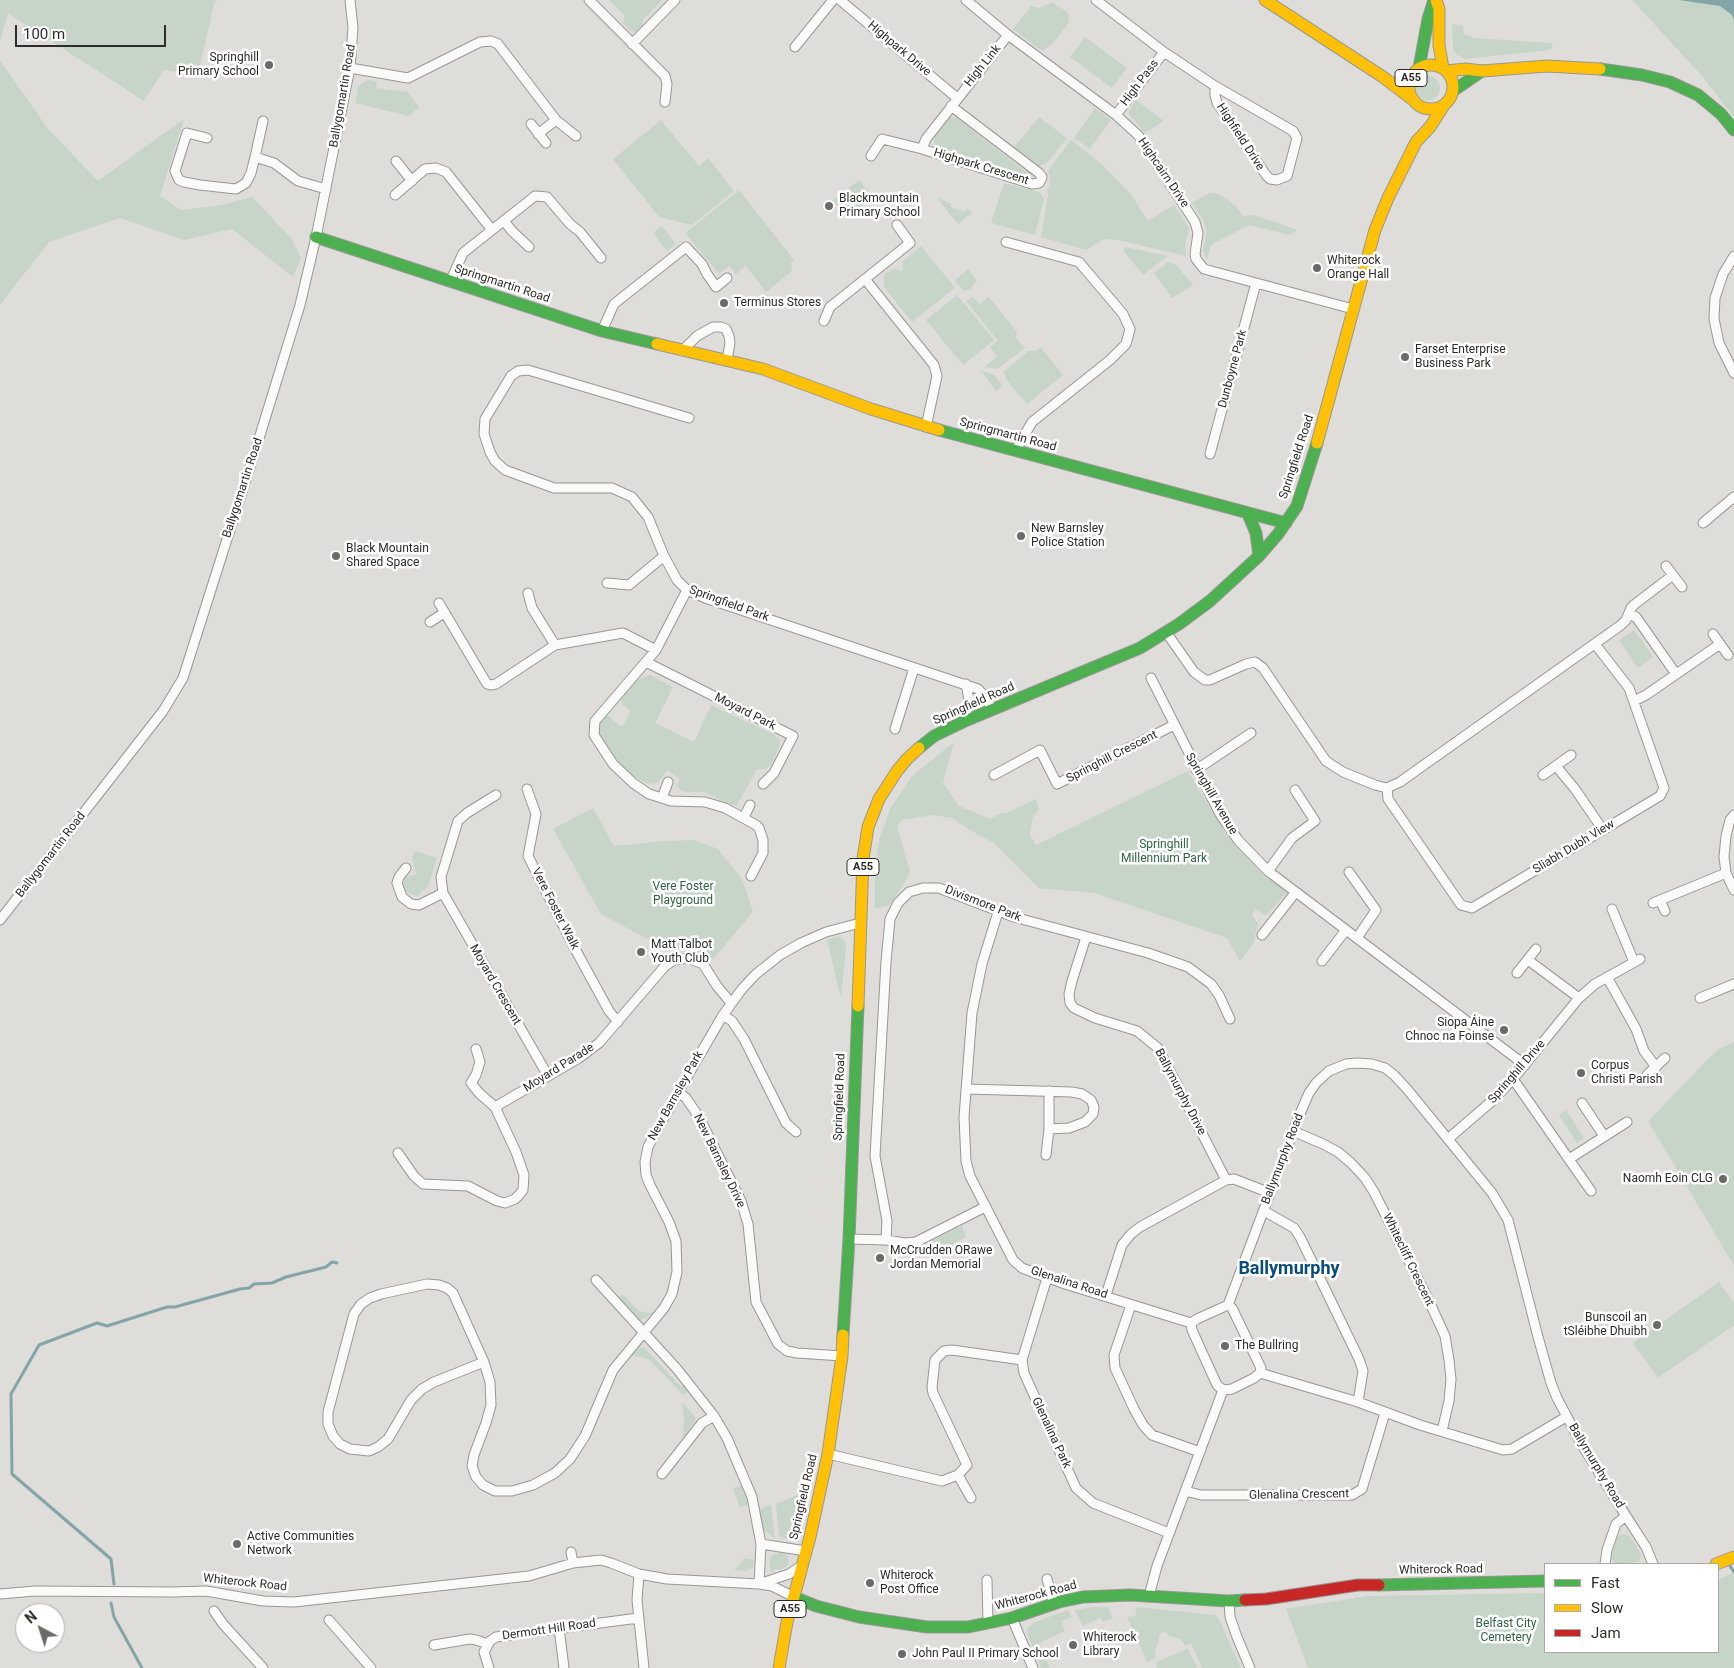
<!DOCTYPE html>
<meta charset="utf-8">
<style>
body{margin:0}
#map{position:relative;width:1734px;height:1668px;overflow:hidden;background:#dfddda;font-family:Roboto,sans-serif}
canvas{display:block}
.legend{position:absolute;left:1544px;top:1563px;width:175px;height:90px;box-sizing:border-box;background:#fff;border:1px solid #ababaa;margin:0;padding:6px 9px;list-style:none;font-size:15px;color:#2d2c2a}
.legend li{display:flex;align-items:center;gap:10px;height:25px}
.legend b{width:25px;border:1px solid #ababaa}
.north{position:absolute;left:15px;top:1603px;width:50px;height:50px;box-sizing:border-box;background:#fff;border:1px solid #ababaa;border-radius:50%;rotate:320deg;font-size:14px;font-weight:700;line-height:20px;text-align:center;color:#2d2c2a}
.north::after{content:'';display:block;margin:auto;width:18px;height:22px;background:#6b6a68;clip-path:polygon(50% 0,100% 100%,50% 72%,0 100%)}
.scale{position:absolute;left:15px;top:25px;width:151px;height:22px;box-sizing:border-box;border:2px solid #2d2c2a;border-top:0;padding-left:6px;font-size:15px;line-height:18px;white-space:nowrap;color:#2d2c2a;-webkit-text-stroke:4px #fff;paint-order:stroke}
</style>
<div id="map">
<canvas width="1734" height="1668"></canvas>
<ul class="legend">
<li><b style="height:6px;background:#4caf50"></b>Fast</li>
<li><b style="height:6px;background:#ffc107"></b>Slow</li>
<li><b style="height:6px;background:#c62828"></b>Jam</li>
</ul>
<div class="north">N</div>
<div class="scale">100 m</div>
</div>
<script>
const context = document.querySelector('canvas').getContext('2d');
context.lineJoin = 'round';
function paint(path, color) { context.fillStyle = color; context.fill(path, 'evenodd'); }
const toPath = rows => new Path2D(rows.map(r => 'M' + r).join(''));
function strokePath(path, color, width, dash) { context.strokeStyle = color; context.lineWidth = width; context.lineCap = dash ? 'butt' : 'round'; context.setLineDash(dash || []); context.stroke(path); }
function drawText(font, color, halo, rows, align = 'center') {
  context.font = font + ' Roboto,sans-serif'; context.lineWidth = 5; context.setLineDash([]); context.textBaseline = 'middle'; context.strokeStyle = halo; context.fillStyle = color; for (const [text, x, y, turn = 0] of rows) {
    context.save(); context.translate(x, y); context.rotate((+turn || 0) * Math.PI / 180); context.textAlign = isNaN(turn) ? turn : align; if (halo) context.strokeText(text, 0, 0); context.fillText(text, 0, 0); context.restore();
  }
}
paint(toPath([
 [0,0,217,0,214,4,198,75,164,70,144,101,8,13,0,41],
 [609,0,662,0,642,21,643,26,637,32,631,31,623,23,625,16],
 [1632,0,1734,0,1734,117,1702,76],
 [1052,2,1067,12,1069,17,1068,24,1052,44,1044,50,1039,49,1013,29,1031,6,1040,8],
 [1452,24,1463,26,1464,34,1475,38,1551,43,1553,47,1550,50,1465,59,1457,55,1453,49],
 [1085,37,1127,68,1112,88,1070,57],
 [0,60,48,129,98,181,184,119,160,196,181,210,222,205,252,197,292,239,301,258,293,277,232,229,184,240,120,218,49,242,0,305],
 '1416 88a12 12 0 1 1 24 0a12 12 0 1 1-24 0Z',
 [369,80,377,82,376,88,408,92,419,107,409,116,355,103,358,87,363,82],
 [1136,100,1164,121,1145,133,1129,114,1129,111],
 [1095,108,1111,120,1090,149,1074,138],
 [954,117,957,118,1025,171,1031,172,1031,176,1028,178,1021,176,1017,172,936,146,934,141,935,136,949,118],
 [1039,117,1067,138,1047,163,1039,166,1014,147],
 [661,120,699,166,708,158,734,191,692,225,659,217,613,159],
 [1071,140,1104,166,1132,196,1148,221,1174,205,1189,228,1185,246,1186,256,1118,240,1104,239,1086,250,1041,237,1048,195,1047,191,1050,185,1050,178,1048,171],
 [859,180,873,197,847,217,833,200],
 [1004,183,1035,191,1040,193,1044,199,1035,235,991,223],
 [739,190,794,260,791,263,792,271,766,292,746,266,736,274,729,266,719,274,685,233],
 [1209,193,1218,194,1226,198,1235,206,1243,216,1255,215,1297,230,1290,235,1249,225,1211,245,1207,260,1203,251,1207,230,1202,218,1192,203],
 [937,198,951,203,951,207,965,212,966,209,973,212,958,224],
 [662,226,676,244,667,251,653,233],
 [921,246,955,288,912,322,884,287,884,275,893,269,901,271,903,270,902,262],
 [1126,247,1168,256,1143,275,1123,250],
 [1168,262,1175,264,1193,285,1172,298,1154,273],
 [968,269,977,281,970,289,964,291,954,281],
 [957,295,994,340,963,365,926,320],
 [973,297,980,304,989,297,1017,332,1016,338,1025,348,997,369,984,367,997,357,990,347,998,341,966,301],
 [1040,347,1063,375,1027,404,1007,380,1003,372,1029,351,1036,351],
 [981,371,993,374,1003,386,996,391],
 [1634,630,1653,657,1638,668,1619,640],
 [650,675,673,687,655,723,694,742,711,705,775,735,780,741,779,747,771,765,765,769,757,769,737,805,732,805,704,792,685,792,680,790,677,785,680,779,667,770,658,782,652,784,646,783,630,774,615,758,600,735,598,727,600,719,605,713,619,725,623,726,630,711,623,705,621,700,622,696,636,680],
 [954,742,943,783,959,806,990,819,1003,812,1004,814,1036,799,1039,810,1033,816,1030,835,1036,845,1188,771,1226,835,1266,878,1290,889,1266,916,1255,908,1252,915,1258,923,1253,944,1240,961,1227,938,1094,893,1038,888,995,844,970,830,952,818,932,815,902,820,897,826,910,872,907,879,890,905,875,909,875,871,879,840,890,809,913,775],
 [593,808,614,846,664,841,694,840,718,849,742,879,753,912,713,959,700,955,688,948,670,951,601,914,553,829],
 [415,851,437,858,428,887,420,893,421,895,416,896,406,892,403,884,406,877,416,874,412,857],
 [838,936,845,941,846,947,841,998,827,940],
 [1734,1042,1734,1266,1648,1121,1717,1050],
 [1566,1110,1584,1138,1577,1143,1559,1115],
 [962,1226,966,1237,933,1254,929,1242],
 [1719,1282,1734,1303,1734,1325,1658,1378,1633,1343],
 [622,1294,639,1311,646,1313,654,1312,647,1318,642,1319,641,1321,618,1298],
 [644,1347,681,1387,684,1385,689,1390,683,1395,650,1360,641,1357,631,1356,639,1348],
 [682,1404,684,1404,695,1417,696,1420,683,1437,684,1418],
 [741,1485,748,1505,740,1507,733,1488],
 [802,1493,805,1494,807,1499,795,1534,789,1539,782,1538,779,1536,776,1504],
 [771,1505,775,1539,764,1530,758,1510],
 [1621,1534,1630,1536,1640,1553,1641,1558,1638,1562,1616,1564,1611,1560,1617,1537],
 [778,1552,785,1554,788,1557,788,1565,780,1570,778,1569,770,1572,770,1557],
 [744,1558,754,1560,753,1568,746,1571,734,1570,741,1563],
 [1734,1572,1734,1668,1308,1668,1286,1609,1367,1596,1545,1593,1545,1652,1718,1652,1718,1580],
 [1094,1607,1108,1607,1113,1618,1103,1622,1101,1618,1083,1626,1074,1610],
 [1137,1607,1215,1615,1219,1619,1241,1668,1202,1668,1191,1643,1186,1646,1180,1639,1170,1636,1166,1632,1160,1633,1159,1637,1159,1642,1155,1649,1156,1658,1147,1662,1127,1617,1135,1616],
 [1068,1610,1072,1617,1061,1621,1065,1631,1039,1643,1050,1668,1041,1668,1028,1636,1027,1628,1035,1622],
 [1188,1648,1197,1668,1157,1668,1155,1663]
]), '#c6d5c8');
paint(toPath([
 [1679,0,1734,0,1734,20,1732,15,1720,6]
]), '#84a5a7');
strokePath(toPath([
 [1730,1566,1734,1572],
 [114,1584,111,1559,12,1474,11,1394,39,1345,97,1323,107,1326,167,1307,175,1307,240,1289,249,1288,254,1284,272,1283,286,1277,326,1267,332,1262,337,1263],
 [111,1603,114,1617,142,1668]
]), '#84a5a7', 3);
const street = toPath([
 [589,0,665,76,667,84,665,102],
 [840,0,957,98],
 [966,0,1008,35,1116,115,1138,135,1195,222,1198,233,1195,254,1196,259,1204,269,1353,309],
 [1096,0,1164,52,1215,86,1293,131,1297,138,1287,176,1277,180,1270,179,1266,175,1217,103,1215,95,1215,86],
 [632,44,675,0],
 [795,47,833,0],
 [350,68,408,78,480,42,491,41,498,44,556,120,576,136],
 [1116,115,1164,52],
 [531,124,546,143],
 [538,134,556,120],
 [207,138,187,133,175,171,179,180,184,182,200,185,236,189,246,183,251,173,255,157,274,163,298,181,326,189],
 [922,149,926,139,1008,35],
 [871,156,882,139,922,149,1032,184,1039,183,1041,180,1042,177,1039,173,951,106],
 [255,157,263,121],
 [396,161,412,181],
 [395,195,425,169,436,168,446,172,492,230],
 [504,221,512,231,529,247],
 [1006,242,1079,262,1123,314,1130,329,1126,344,1110,360,1032,422,1016,450],
 [1734,256,1723,274,1715,298,1714,319,1719,343,1734,373],
 [865,279,934,365,937,376,926,427],
 [450,282,463,253,535,196,547,197,570,224,580,232,601,258],
 [824,321,830,307,910,243,897,225],
 [602,331,614,304,686,247,702,264,707,274,716,287,727,278],
 [682,351,697,336,713,327,721,327,726,329,729,336,730,343,727,360],
 [689,418,528,370,518,371,511,376,485,419,484,434,490,452,495,461,505,470,554,488,612,488,632,497,648,517,664,556,677,580,687,590,705,598,978,689,986,698,992,709],
 [1210,454,1256,283],
 [1703,523,1734,497],
 [1666,566,1682,587],
 [607,583,629,585,664,556],
 [687,590,656,650,595,721,594,735,613,764,633,783,649,794,671,801,705,802,725,808,756,825,759,828,763,840,763,853,751,876],
 [528,593,532,608,555,645],
 [439,603,487,684,491,685,496,684,555,645,623,633,656,650],
 [1629,614,1636,617,1676,674],
 [430,622,444,613],
 [1166,632,1194,672,1205,680,1210,680,1246,664,1255,662,1263,668,1326,761,1343,772,1375,785,1387,788,1400,782,1621,625,1626,620,1631,608,1635,604,1673,575],
 [1713,634,1728,655],
 [646,662,793,736,774,773,763,784],
 [1151,678,1220,814,1238,840,1268,871,1525,1065],
 [1634,701,1646,695,1720,644],
 [965,720,969,700,966,684],
 [895,729,914,668],
 [1556,766,1575,789,1603,830],
 [1196,770,1251,733],
 [994,775,1040,750,1057,784,1174,725],
 [1543,775,1571,755],
 [1387,788,1388,799,1461,905,1472,908,1660,796,1664,788,1629,688,1595,644],
 [527,789,536,814,528,856,574,947,609,1011,618,1022],
 [496,795,467,813,458,821,441,877,443,893,548,1076],
 [662,798,668,782],
 [1734,815,1730,820,1726,836,1724,857,1726,873,1734,890],
 [744,817,750,805],
 [406,868,399,877,397,883,402,897,411,904,419,905,443,893],
 [1268,871,1292,838,1315,821,1295,790],
 [1349,872,1376,910,1357,938],
 [1660,900,1665,911],
 [1653,903,1726,873],
 [1612,909,1634,962],
 [998,912,982,964,972,1013,964,1117,966,1161,970,1176,1013,1260,1022,1268,1065,1284,1191,1323],
 [0,920,163,711,183,678,261,432,300,305,316,237,350,68,353,28,350,0],
 [1262,935,1295,893],
 [1086,937,1072,981,1069,994,1070,1003,1074,1008,1095,1018,1137,1031,1158,1048,1226,1180],
 [1528,960,1579,998],
 [1322,961,1346,930],
 [1517,973,1536,949],
 [1607,977,1636,1029,1644,1051,1656,1067],
 [1700,998,1734,984],
 [723,1015,732,1021,744,1039,786,1123,796,1132],
 [1647,1075,1665,1058],
 [1513,1079,1591,1191],
 [966,1089,1072,1092,1082,1094,1091,1100,1094,1107,1093,1114,1085,1122,1069,1128,1049,1129],
 [678,1092,686,1098,699,1117,741,1201,748,1224,756,1302,778,1344,787,1351,797,1353,842,1356],
 [1582,1103,1604,1136],
 [495,1107,579,1058,599,1043,665,966,674,960,688,958,703,964,717,986,731,1003],
 [1293,1131,1323,1144,1338,1152,1351,1163,1365,1178,1374,1192,1429,1301,1445,1336,1449,1360,1451,1379,1449,1401,1442,1431],
 [1448,1139,1492,1101,1513,1079,1579,998,1595,984,1640,959],
 [398,1153,414,1176,423,1184,468,1186,497,1201,505,1203,515,1199,519,1195,523,1190,524,1175,516,1152,495,1107,479,1093,471,1083,476,1075,480,1062,476,1049],
 [1046,1155,1049,1129,1049,1091],
 [1569,1159,1627,1122],
 [1264,1211,1294,1228,1300,1237,1359,1359,1363,1371,1358,1402],
 [849,1239,886,1240,905,1243,916,1242,985,1207],
 [886,1240,887,1221,875,1156,886,962,890,919,898,903,909,892,923,888,939,888,1014,917,1148,953,1188,967,1211,984,1219,995,1230,1019],
 [1047,1278,1022,1360,1024,1373,1076,1488,1093,1503,1169,1533],
 [596,1280,677,1369,714,1416,727,1438,752,1497,761,1544,759,1584,789,1574,801,1566],
 [427,1284,439,1285,447,1288,453,1293,484,1362,434,1382,422,1389,411,1400,388,1439,378,1447,369,1451,350,1449,340,1444,333,1436,328,1424,328,1412,354,1314,361,1304,370,1298,381,1294,427,1284],
 [1106,1295,1122,1245,1131,1234,1140,1227,1226,1180,1234,1179,1270,1193],
 [1131,1305,1114,1355,1115,1368,1134,1409,1143,1425,1152,1435,1200,1452],
 [1228,1305,1299,1116,1309,1093,1316,1083,1329,1071,1346,1064,1357,1063,1372,1064,1385,1068,1394,1075,1407,1089,1492,1193,1508,1220,1538,1337,1551,1383,1557,1398,1581,1443,1626,1516,1646,1547,1653,1564],
 [1228,1305,1232,1308,1261,1368,1260,1373],
 [1191,1323,1192,1330,1217,1385,1223,1390],
 [1191,1323,1197,1319,1228,1305],
 [484,1362,490,1382,491,1405,486,1423,474,1455,472,1466,476,1477,483,1485,495,1491,512,1491,533,1485,555,1473,570,1459,585,1436,613,1370,664,1308,672,1294,677,1272,676,1241,669,1222,650,1185,646,1175,645,1162,648,1147,653,1137,695,1063,723,1015,742,989,756,974,780,955,801,943,826,932,860,923],
 [1260,1373,1358,1402,1420,1425,1503,1450,1512,1449,1566,1417],
 [1223,1390,1232,1389,1254,1378,1260,1373],
 [828,1454,942,1481,958,1475,967,1465,933,1393,932,1387,935,1360,944,1351,952,1350,1022,1360],
 [662,1474,702,1423,714,1416],
 [958,1475,971,1498],
 [1185,1491,1201,1495,1352,1495,1362,1489,1385,1413],
 [761,1544,806,1551],
 [571,1552,573,1563],
 [1605,1564,1607,1550,1616,1524,1626,1516],
 [639,1574,637,1600,644,1668],
 [1047,1579,1054,1604],
 [987,1580,988,1623],
 [0,1594,35,1591,173,1592,206,1591,263,1601,294,1602,529,1576,573,1563,601,1560,611,1563,639,1574,667,1579,759,1584,772,1586,794,1597],
 [1149,1596,1157,1566,1223,1390],
 [1229,1601,1230,1617,1237,1637,1250,1668],
 [214,1611,223,1624,263,1668],
 [1012,1618,1033,1668],
 [329,1620,371,1668],
 [559,1628,564,1668],
 [434,1645,470,1639,476,1640,488,1644],
 [489,1668,484,1652,490,1641,496,1637,638,1618]
]);
const fast = toPath([
 [1419,68,1428,19,1434,0],
 [1600,69,1642,75,1670,82,1698,95,1721,114,1734,130],
 [1453,91,1482,71],
 [316,237,602,331,657,344],
 [939,430,1286,523],
 [1248,514,1256,533,1259,556],
 [919,748,934,736,965,721,1140,648,1179,624,1210,601,1259,556,1278,534,1297,506,1317,443],
 [843,1335,849,1239,858,1006],
 [1379,1585,1545,1581],
 [794,1597,816,1606,859,1617,927,1627,968,1627,1012,1618,1059,1602,1083,1597,1130,1595,1229,1601,1245,1600]
]);
const slow = toPath([
 [1265,0,1383,77,1412,99],
 [1436,0,1439,9,1439,45,1443,68],
 '1409 87a22 22 0 1 1 44 0a22 22 0 1 1-44 0Z',
 [1447,71,1465,69,1482,71,1547,66,1600,69],
 [657,344,763,369,871,409,939,430],
 [1317,443,1375,230,1388,198,1416,142,1430,127,1444,105],
 [858,1006,863,859,868,827,879,799,897,771,907,759,919,748],
 [1716,1564,1734,1557],
 [779,1668,787,1622,810,1537,828,1454,842,1356,843,1335]
]);
const jam = toPath([
 [1245,1600,1266,1599,1358,1585,1379,1585]
]);
strokePath(street, '#989794', 11);
strokePath(fast, '#989794', 13);
strokePath(slow, '#989794', 13);
strokePath(jam, '#989794', 13);
strokePath(street, '#fafaf9', 9);
strokePath(fast, '#4caf50', 11);
strokePath(slow, '#ffc107', 11);
strokePath(jam, '#c62828', 11);
for (const [x, y, r, color] of [
 [269,65,5,"#6b6a68"],
 [829,206,5,"#6b6a68"],
 [1317,268,5,"#6b6a68"],
 [724,303,5,"#6b6a68"],
 [1405,357,5,"#6b6a68"],
 [1021,536,5,"#6b6a68"],
 [336,556,5,"#6b6a68"],
 [641,952,5,"#6b6a68"],
 [1504,1030,5,"#6b6a68"],
 [1581,1073,5,"#6b6a68"],
 [1723,1179,5,"#6b6a68"],
 [880,1258,5,"#6b6a68"],
 [1657,1325,5,"#6b6a68"],
 [1225,1346,5,"#6b6a68"],
 [237,1544,5,"#6b6a68"],
 [870,1583,5,"#6b6a68"],
 [1073,1645,5,"#6b6a68"],
 [902,1654,5,"#6b6a68"]
]) { const dot = new Path2D(); dot.arc(x, y, r, 0, 2 * Math.PI); context.fillStyle = color; context.fill(dot); strokePath(dot, '#fff', 2); }
for (const [x, y, w] of [
 [1411,78,32],
 [863,867,32],
 [790,1609,32]
]) { const box = new Path2D(); box.roundRect(x - w / 2, y - 8.5, w, 17, 4); context.fillStyle = '#fff'; context.fill(box); strokePath(box, '#2d2c2a', 1); }
drawText('bold 11px', '#2d2c2a', null, [
 ["A55",1411,78],
 ["A55",863,867],
 ["A55",790,1609]
]);
drawText('12px', '#2d2c2a', '#fff', [
 ["Highpark Drive",899,49,40],
 ["High Link",983,66,-51],
 ["High Pass",1140,83,-53],
 ["Ballygomartin Road",343,96,-80],
 ["Highfield Drive",1240,137,57],
 ["Highpark Crescent",981,167,17],
 ["Highcairn Drive",1163,173,56],
 ["Springmartin Road",502,284,18],
 ["Dunboyne Park",1233,369,-75],
 ["Springmartin Road",1008,435,15],
 ["Springfield Road",1297,457,-72],
 ["Ballygomartin Road",243,488,-72],
 ["Springfield Park",729,604,20],
 ["Springfield Road",974,704,-24],
 ["Moyard Park",745,712,27],
 ["Springhill Crescent",1112,757,-27],
 ["Springhill Avenue",1211,794,60],
 ["Sliabh Dubh View",1574,847,-31],
 ["Ballygomartin Road",51,855,-52],
 ["Divismore Park",983,904,21],
 ["Vere Foster Walk",555,909,63],
 ["Moyard Crescent",495,985,60],
 ["Moyard Parade",559,1068,-32],
 ["Springhill Drive",1517,1072,-49],
 ["Ballymurphy Drive",1180,1092,62],
 ["New Barnsley Park",676,1096,-61],
 ["Springfield Road",840,1097,-88],
 ["Ballymurphy Road",1283,1159,-69],
 ["New Barnsley Drive",719,1161,64],
 ["Whitecliff Crescent",1408,1260,64],
 ["Glenalina Road",1069,1283,18],
 ["Glenalina Park",1051,1433,65],
 ["Ballymurphy Road",1596,1466,59],
 ["Glenalina Crescent",1299,1495,-1],
 ["Springfield Road",804,1497,-77],
 ["Whiterock Road",1441,1570,-1],
 ["Whiterock Road",245,1583,6],
 ["Whiterock Road",1036,1596,-15],
 ["Dermott Hill Road",549,1630,-8]
]);
drawText('12px', '#2d2c2a', '#fff', [
 ["Springhill",259,58,"right"],
 ["Primary School",259,72,"right"],
 ["Blackmountain",839,199],
 ["Primary School",839,213],
 ["Whiterock",1327,261],
 ["Orange Hall",1327,275],
 ["Terminus Stores",734,303],
 ["Farset Enterprise",1415,350],
 ["Business Park",1415,364],
 ["New Barnsley",1031,529],
 ["Police Station",1031,543],
 ["Black Mountain",346,549],
 ["Shared Space",346,563],
 ["Matt Talbot",651,945],
 ["Youth Club",651,959],
 ["Siopa Áine",1494,1023,"right"],
 ["Chnoc na Foinse",1494,1037,"right"],
 ["Corpus",1591,1066],
 ["Christi Parish",1591,1080],
 ["Naomh Eoin CLG",1713,1179,"right"],
 ["McCrudden ORawe",890,1251],
 ["Jordan Memorial",890,1265],
 ["Bunscoil an",1647,1318,"right"],
 ["tSléibhe Dhuibh",1647,1332,"right"],
 ["The Bullring",1235,1346],
 ["Active Communities",247,1537],
 ["Network",247,1551],
 ["Whiterock",880,1576],
 ["Post Office",880,1590],
 ["Whiterock",1083,1638],
 ["Library",1083,1652],
 ["John Paul II Primary School",912,1654]
], 'left');
drawText('12px', '#2e6542', '#fff', [
 ["Springhill",1164,845],
 ["Millennium Park",1164,859],
 ["Vere Foster",683,887],
 ["Playground",683,901],
 ["Belfast City",1506,1624],
 ["Cemetery",1506,1638]
]);
drawText('bold 18px', '#074c7b', '#fff', [
 ["Ballymurphy",1289,1269]
]);
</script>
